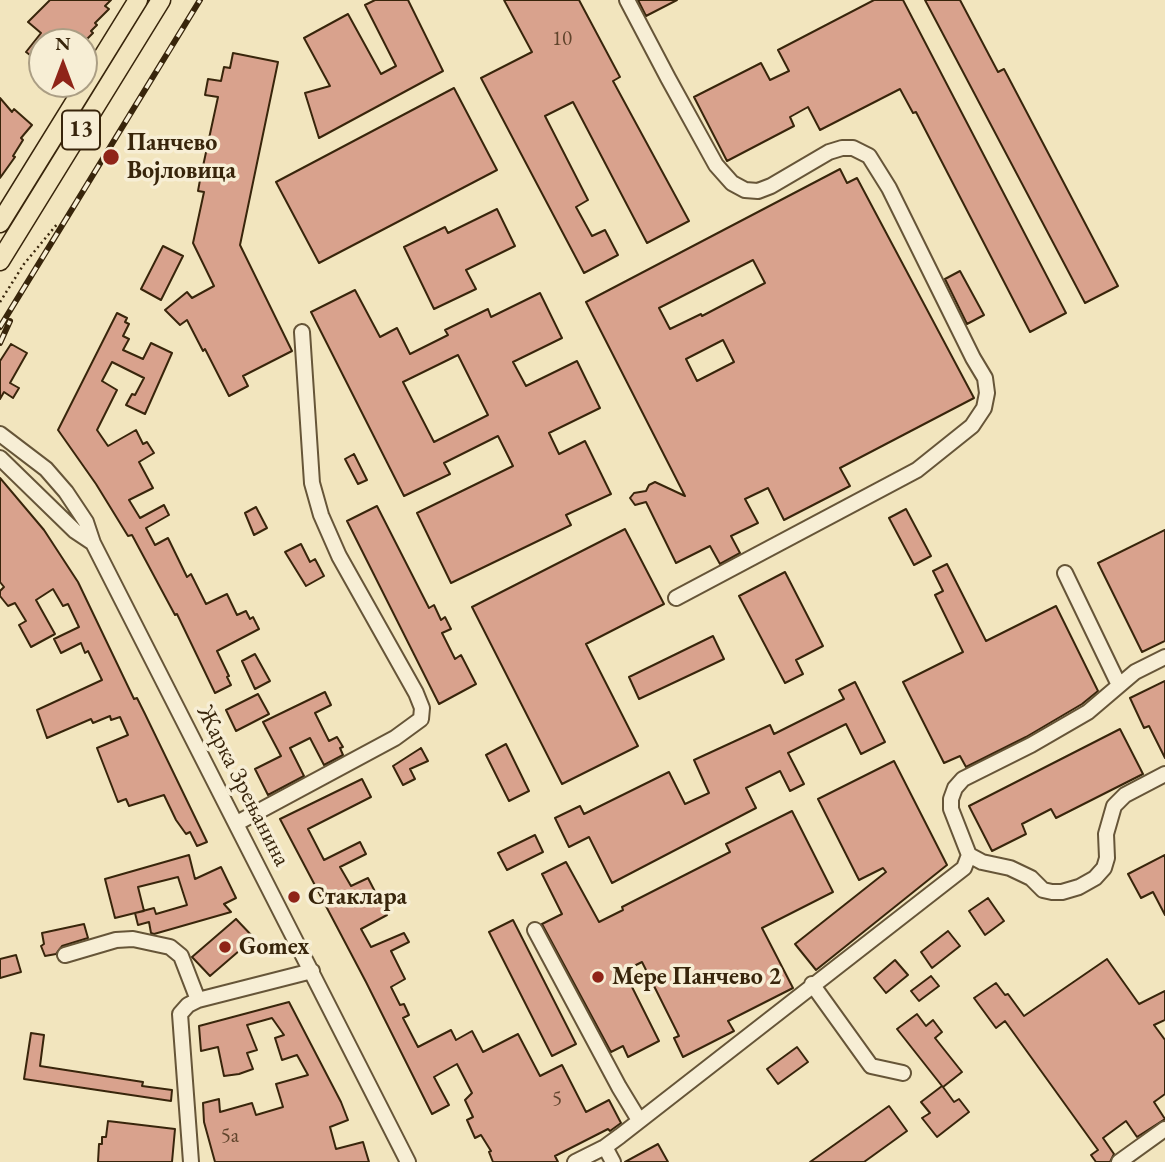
<!DOCTYPE html>
<meta charset="utf-8">
<style>
body{margin:0}
#map{position:relative;width:1165px;height:1162px;overflow:hidden;background:#f2e5be;font-family:"EB Garamond",serif}
canvas{display:block}
.north{position:absolute;left:28px;top:28px;width:70px;height:70px;box-sizing:border-box;background:#f7eed5;border:2px solid #ab9e84;border-radius:50%;rotate:0deg;font-size:19px;font-weight:700;line-height:28px;text-align:center;color:#38250b}
.north::after{content:'';display:block;margin:auto;width:24px;height:32px;background:#8f2418;clip-path:polygon(50% 0,100% 100%,50% 72%,0 100%)}
</style>
<div id="map">
<canvas width="1165" height="1162"></canvas>
<div class="north">N</div>
</div>
<script>
const context = document.querySelector('canvas').getContext('2d');
context.lineJoin = 'round';
function paint(path, color) { context.fillStyle = color; context.fill(path, 'evenodd'); }
const toPath = rows => new Path2D(rows.map(r => 'M' + r).join(''));
function strokePath(path, color, width, dash) { context.strokeStyle = color; context.lineWidth = width; context.lineCap = dash ? 'butt' : 'round'; context.setLineDash(dash || []); context.stroke(path); }
function drawText(font, color, halo, rows, align = 'center') {
  context.font = font + ' "EB Garamond",serif'; context.lineWidth = 7; context.setLineDash([]); context.textBaseline = 'middle'; context.strokeStyle = halo; context.fillStyle = color; for (const [text, x, y, turn = 0] of rows) {
    context.save(); context.translate(x, y); context.rotate((+turn || 0) * Math.PI / 180); context.textAlign = isNaN(turn) ? turn : align; if (halo) context.strokeText(text, 0, 0); context.fillText(text, 0, 0); context.restore();
  }
}
const building = toPath([
 [50,0,111,0,105,6,109,9,95,23,97,25,91,31,93,33,84,42,42,42,42,48,34,58,26,52,41,33,28,22,50,0],
 [375,0,408,0,443,71,319,138,305,93,330,86,304,38,348,14,381,74,396,66,365,5,375,0],
 [504,0,579,0,620,77,613,81,689,221,647,243,573,102,545,116,588,200,576,207,592,236,605,230,618,255,584,273,481,78,532,52,504,0],
 [638,0,677,0,646,16,638,0],
 [874,0,903,0,1066,313,1030,332,916,112,913,113,900,89,820,130,808,107,790,117,794,126,727,161,694,97,761,63,770,80,789,71,778,50,874,0],
 [925,0,960,0,998,72,1004,69,1118,286,1085,303,925,0],
 [233,53,278,62,240,245,292,351,243,376,248,386,229,396,205,349,203,351,187,320,180,325,165,310,187,292,192,298,214,286,193,243,204,192,198,191,200,180,218,97,205,95,208,79,221,81,224,67,230,68,233,53],
 [454,88,497,170,319,263,276,182,454,88],
 [0,98,12,112,14,109,32,125,21,138,23,140,13,156,15,157,0,178,0,98],
 [840,169,847,183,857,178,974,398,840,468,850,486,784,520,768,488,745,499,758,523,731,536,740,553,720,564,710,546,676,563,646,502,635,505,630,498,634,493,646,491,649,485,655,482,685,496,586,302,840,169],
 [753,260,765,283,702,316,701,314,670,329,659,308,753,260],
 [723,340,734,362,697,381,686,359,723,340],
 [497,209,515,246,466,270,476,289,434,309,404,247,445,227,448,233,497,209],
 [163,246,183,256,161,300,141,289,163,246],
 [960,271,984,315,967,324,945,279,960,271],
 [355,290,380,337,397,328,410,354,448,335,445,330,488,309,491,317,540,293,562,338,513,362,526,386,577,361,600,408,549,433,559,454,585,441,611,494,566,515,571,525,451,583,417,513,513,466,498,436,444,463,450,474,404,496,311,312,355,290],
 [458,355,488,415,434,442,403,382,458,355],
 [117,313,127,318,125,322,129,324,123,336,129,339,123,350,143,359,151,343,172,353,145,414,126,405,132,394,135,395,144,378,112,362,102,381,117,390,97,430,108,446,136,430,143,444,147,442,154,453,139,462,153,488,129,500,140,518,164,505,169,515,146,528,155,545,168,538,187,577,191,574,206,604,227,594,237,615,246,611,250,619,253,617,259,629,217,651,229,676,227,677,231,685,215,693,177,614,175,615,132,535,128,536,96,484,58,430,117,313],
 [11,344,27,353,10,383,19,388,13,398,4,392,0,399,0,361,11,344],
 [354,454,367,480,358,484,345,459,354,454],
 [0,478,44,530,78,582,134,699,137,698,145,714,207,842,197,846,190,832,186,834,176,820,164,795,129,806,126,799,118,802,97,748,128,735,120,717,111,720,110,716,93,723,91,719,47,738,37,710,102,680,88,651,85,653,81,643,61,653,54,639,79,627,68,604,63,606,53,589,36,600,55,634,31,647,19,625,26,621,15,603,8,606,0,596,0,591,4,587,0,582,0,478],
 [377,506,429,608,434,605,441,620,445,617,451,629,442,633,455,659,461,655,476,684,439,704,347,521,377,506],
 [256,507,267,528,254,535,245,513,256,507],
 [906,509,931,556,914,565,889,518,906,509],
 [625,529,664,604,586,644,638,746,562,784,472,607,625,529],
 [1165,530,1165,641,1142,652,1098,563,1165,530],
 [301,544,310,562,315,559,324,576,306,586,285,552,301,544],
 [947,564,986,641,1056,606,1098,691,1082,704,1026,737,966,767,960,756,944,763,903,682,963,652,935,595,943,591,933,571,947,564],
 [785,572,823,646,796,660,803,674,785,683,739,596,785,572],
 [713,636,724,659,639,699,629,677,713,636],
 [255,654,270,681,255,689,242,661,255,654],
 [1165,681,1165,758,1149,726,1144,728,1130,698,1165,681],
 [855,682,885,742,861,754,846,724,788,753,804,784,790,791,780,771,746,788,756,808,612,883,589,837,569,847,555,818,580,806,584,814,669,772,685,804,709,793,694,760,770,725,774,734,844,699,839,690,855,682],
 [325,692,331,705,315,713,329,741,337,737,343,747,340,748,343,755,324,765,310,738,290,748,304,776,268,795,255,769,281,756,263,722,325,692],
 [258,694,269,714,236,731,226,710,258,694],
 [1120,729,1143,774,1056,818,1051,809,1022,824,1026,834,992,851,969,806,1120,729],
 [506,744,529,791,509,801,486,755,506,744],
 [421,748,428,761,410,769,415,779,403,785,393,766,421,748],
 [894,761,947,865,816,970,795,944,886,872,883,868,859,880,818,799,894,761],
 [362,779,371,797,308,829,324,860,360,842,366,854,340,867,351,886,368,878,387,915,361,929,371,947,404,933,409,942,391,951,405,979,391,987,400,1005,404,1004,409,1015,403,1018,418,1047,451,1030,456,1040,472,1031,483,1052,518,1034,540,1076,562,1065,586,1112,609,1100,621,1123,610,1131,608,1129,555,1156,558,1162,493,1162,489,1152,491,1151,481,1135,475,1138,467,1120,473,1117,465,1100,472,1093,457,1064,434,1077,449,1105,432,1114,366,982,280,819,362,779],
 [792,811,833,892,762,928,793,988,728,1021,734,1031,683,1057,674,1038,679,1036,642,962,624,971,659,1041,628,1057,623,1046,611,1052,542,924,562,914,542,874,566,862,599,922,623,910,622,907,730,852,726,844,792,811],
 [535,835,543,852,507,870,498,853,535,835],
 [189,855,195,879,221,867,236,898,224,904,231,912,154,934,151,933,149,922,138,925,135,913,115,918,105,879,189,855],
 [178,877,187,905,156,914,154,908,135,913,144,911,138,887,178,877],
 [1165,855,1165,915,1153,892,1141,898,1128,874,1165,855],
 [988,898,1004,921,985,935,969,911,988,898],
 [236,919,254,938,210,976,192,957,236,919],
 [513,920,576,1044,552,1056,489,932,513,920],
 [84,924,88,938,62,946,56,954,45,956,41,946,44,944,42,933,84,924],
 [948,931,960,946,932,968,921,952,948,931],
 [16,955,21,972,0,978,0,959,16,955],
 [1107,959,1139,1004,1165,991,1165,1020,1154,1025,1165,1040,1165,1094,1154,1102,1165,1119,1137,1137,1126,1121,1103,1138,1114,1154,1110,1162,1096,1162,1091,1155,1098,1150,1005,1021,996,1028,974,998,996,983,1005,995,1008,994,1024,1016,1107,959],
 [895,960,908,975,886,993,874,978,895,960],
 [931,976,939,986,919,1001,911,991,931,976],
 [289,1002,341,1102,348,1120,330,1127,336,1149,363,1142,369,1162,215,1162,204,1122,203,1103,219,1099,220,1112,252,1103,256,1115,283,1107,276,1084,308,1075,297,1055,282,1060,275,1038,284,1035,272,1018,247,1025,257,1050,247,1053,253,1069,239,1074,224,1076,218,1047,201,1051,199,1026,289,1002],
 [917,1014,926,1026,933,1020,942,1032,935,1038,962,1072,943,1087,954,1102,959,1099,969,1112,937,1137,922,1118,930,1113,921,1102,942,1086,897,1029,917,1014],
 [31,1033,44,1035,40,1066,143,1082,142,1086,172,1090,171,1101,24,1079,31,1033],
 [797,1047,808,1062,778,1084,767,1069,797,1047],
 [889,1106,907,1131,864,1162,810,1162,889,1106],
 [108,1121,175,1129,172,1162,98,1162,99,1144,102,1144,102,1137,106,1137,108,1121],
 [658,1144,668,1162,625,1162,658,1144]
]);
paint(building, '#d9a28d');
strokePath(building, '#38250b', 2);
const minor = toPath([
 [627,0,668,78,716,165,732,183,745,190,758,191,771,186,829,152,842,148,853,148,869,156,889,188,973,358,985,378,987,393,984,408,972,426,917,470,676,598],
 [0,434,46,469,66,492,86,522,93,543,408,1162],
 [0,458,75,531,93,543],
 [1065,573,1119,685],
 [237,823,395,738,421,719,422,708,416,693,339,556,321,515,312,483,302,332],
 [969,855,982,862,1010,868,1031,878,1043,890,1052,892,1062,892,1079,887,1095,878,1104,868,1107,858,1106,834,1114,806,1125,795,1165,774],
 [535,930,619,1087,639,1120],
 [65,955,116,940,133,939,170,947,181,956,198,1000],
 [812,984,871,1066,903,1073],
 [605,1147,613,1162],
 [191,1162,180,1014,188,1005,198,1000,312,971],
 [575,1162,605,1147,620,1136,964,868,969,855,951,809,951,799,955,788,963,779,1031,745,1088,712,1135,672,1165,657],
 [1119,1162,1165,1129]
]);
const major = toPath([
 [0,223,138,0],
 [0,261,161,0]
]);
strokePath(minor, '#665538', 18);
strokePath(major, '#38250b', 21);
strokePath(toPath([
 [0,302,24,264,58,223]
]), '#38250b', 2.5, [2, 3.5]);
strokePath(minor, '#f7eed5', 14);
strokePath(major, '#f2e5be', 18);
const rail = toPath([
 [0,327,200,0],
 [0,343,10,321]
]);
strokePath(rail, '#38250b', 6);
strokePath(rail, '#f7eed5', 3.5, [10]);
for (const [x, y, r, color] of [
 [111,157,9,"#8f2418"],
 [294,897,7,"#8f2418"],
 [225,947,7,"#8f2418"],
 [598,977,7,"#8f2418"]
]) { const dot = new Path2D(); dot.arc(x, y, r, 0, 2 * Math.PI); context.fillStyle = color; context.fill(dot); strokePath(dot, '#f7eed5', 2.5); }
drawText('21px', '#60442c', null, [
 ["10",562,39],
 ["5",557,1099],
 ["5a",230,1136]
]);
for (const [x, y, w] of [
 [81,130,38]
]) { const box = new Path2D(); box.roundRect(x - w / 2, y - 19.5, w, 39, 5); context.fillStyle = '#f7eed5'; context.fill(box); strokePath(box, '#38250b', 2); }
drawText('bold 23px', '#38250b', null, [
 ["13",81,130]
]);
drawText('bold 24px', '#38250b', '#f7eed5', [
 ["Панчево",127,143],
 ["Војловица",127,171],
 ["Стаклара",308,897],
 ["Gomex",239,947],
 ["Мере Панчево 2",612,977]
], 'left');
drawText('24px', '#38250b', '#f7eed5', [
 ["Жарка Зрењанина",243,786,63]
]);
</script>
